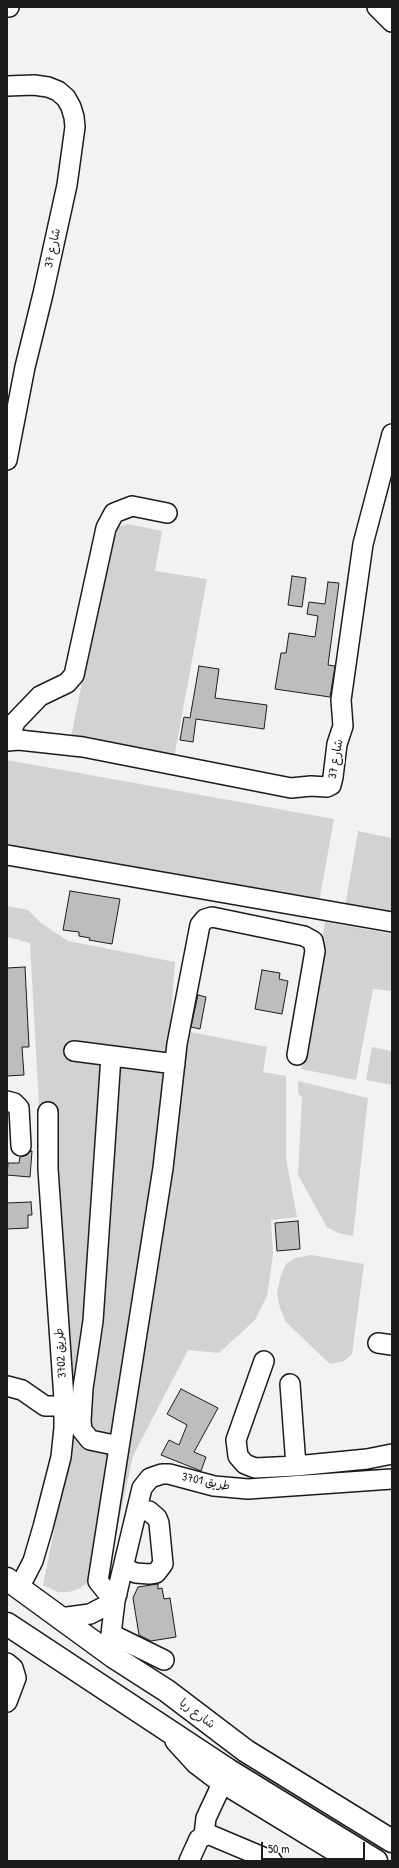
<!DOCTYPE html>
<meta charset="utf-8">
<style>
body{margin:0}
#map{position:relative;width:399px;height:1868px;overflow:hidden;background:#f2f2f2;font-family:"Patrick Hand",sans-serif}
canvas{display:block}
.frame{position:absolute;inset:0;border:8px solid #1c1c1c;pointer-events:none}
.scale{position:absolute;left:261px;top:1842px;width:104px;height:18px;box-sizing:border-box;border:2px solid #1c1c1c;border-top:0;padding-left:5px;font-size:12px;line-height:14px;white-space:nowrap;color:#1c1c1c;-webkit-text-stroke:3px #fff;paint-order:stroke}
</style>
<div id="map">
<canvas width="399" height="1868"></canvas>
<div class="frame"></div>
<div class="scale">50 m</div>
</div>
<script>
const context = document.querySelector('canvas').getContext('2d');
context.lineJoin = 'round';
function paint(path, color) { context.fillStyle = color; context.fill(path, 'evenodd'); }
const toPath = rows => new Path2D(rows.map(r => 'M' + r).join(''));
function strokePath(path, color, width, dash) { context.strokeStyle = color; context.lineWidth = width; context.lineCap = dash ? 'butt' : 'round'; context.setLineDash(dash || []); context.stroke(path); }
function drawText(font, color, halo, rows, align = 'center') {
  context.font = font + ' "Patrick Hand","Playpen Sans Arabic",sans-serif'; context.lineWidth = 3.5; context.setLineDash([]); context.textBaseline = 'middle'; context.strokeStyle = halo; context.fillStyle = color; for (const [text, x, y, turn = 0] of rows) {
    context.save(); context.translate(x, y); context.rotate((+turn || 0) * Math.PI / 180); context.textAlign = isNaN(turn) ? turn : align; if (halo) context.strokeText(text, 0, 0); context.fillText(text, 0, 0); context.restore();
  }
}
paint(toPath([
 [127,524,162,531,155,571,207,579,174,758,71,737,112,534,118,527],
 [7,760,334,819,319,902,7,846],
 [358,831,392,838,392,916,345,907],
 [7,906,28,910,41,923,68,941,175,962,170,1028,267,1047,263,1072,286,1076,286,1158,297,1217,271,1220,273,1255,267,1296,255,1320,219,1353,188,1350,133,1456,107,1575,85,1584,81,1588,69,1592,58,1592,43,1585,74,1433,51,1107,39,1106,30,943,7,937],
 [325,922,392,934,392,991,373,989,356,1080,301,1069],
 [372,1047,392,1051,392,1085,366,1080],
 [298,1081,368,1098,353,1236,338,1233,327,1227,298,1175,302,1098,298,1093],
 [311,1255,364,1264,352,1354,344,1361,330,1364,286,1322,280,1308,277,1293,281,1275,286,1264,295,1258]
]), '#d2d2d2');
const building = toPath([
 [292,576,306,578,302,607,288,605,292,576],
 [328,582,339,583,328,665,335,666,330,697,275,689,281,653,286,653,289,633,315,637,318,616,307,614,309,602,325,604,328,582],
 [199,666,219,669,215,698,267,705,264,729,196,719,193,742,180,740,184,717,190,718,199,666],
 [70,891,120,899,112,944,89,940,90,938,79,936,79,932,63,930,70,891],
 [25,967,29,1047,22,1047,24,1075,7,1076,7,968,25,967],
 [262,970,280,973,279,979,288,981,282,1014,255,1009,262,970],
 [198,995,206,997,200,1029,191,1027,198,995],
 [31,1151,32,1151,30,1177,7,1175,8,1163,19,1163,20,1157,27,1155,31,1151],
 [31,1202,32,1215,28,1215,28,1228,7,1229,7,1203,31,1202],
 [298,1221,300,1249,277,1251,275,1223,298,1221],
 [181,1389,218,1408,194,1452,206,1457,201,1471,161,1455,169,1440,179,1445,187,1425,167,1414,181,1389],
 [158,1584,158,1589,162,1588,164,1599,170,1598,176,1637,151,1641,139,1635,133,1598,138,1587,158,1584]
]);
paint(building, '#bdbdbd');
strokePath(building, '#1c1c1c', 1);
const minor = toPath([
 [7,7,9,7],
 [377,7,392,22],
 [7,86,34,85,48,87,58,91,66,98,71,107,74,117,75,127,67,185,43,294,25,367,7,460],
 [7,741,19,740,83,747,291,788,311,786,327,787,331,785,333,777,337,744,343,726,341,700,363,544,392,434],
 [9,741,15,722,40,696,67,683,74,675,106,528,114,513,132,506,167,513],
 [7,855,392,922],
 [74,1051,175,1064],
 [111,1056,93,1321,83,1388,81,1421,82,1430,90,1440,119,1446],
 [7,1101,14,1103,19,1108,21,1146],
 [378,1343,392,1345],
 [264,1361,236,1440,238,1456,245,1464,255,1468,296,1466,367,1459,392,1454],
 [290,1384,296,1466],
 [7,1386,22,1390,45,1406,65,1406],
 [123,1568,136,1573,149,1574,156,1573,163,1564,159,1523,157,1518,149,1511,137,1511],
 [19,1588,33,1561,43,1527,61,1457,64,1428,64,1399,48,1169,48,1112],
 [117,1594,106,1591,98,1581,163,1168,177,1044,200,925,205,919,212,917,304,936,313,941,315,951,297,1055],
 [60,1618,90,1614,115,1601],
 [111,1634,164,1660],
 [114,1657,111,1634,115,1601,142,1488,150,1478,162,1474,169,1474,214,1486,248,1489,392,1479],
 [7,1663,13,1668,16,1678,7,1702],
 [175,1741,196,1764,217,1780,350,1861],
 [204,1835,206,1818,228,1771],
 [189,1861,199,1839,208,1834,272,1861]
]);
const major = toPath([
 [7,1579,114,1657,167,1691,246,1751,392,1841],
 [7,1624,228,1770,376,1861]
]);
strokePath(minor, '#1c1c1c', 22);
strokePath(major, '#1c1c1c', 25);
strokePath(minor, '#fff', 19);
strokePath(major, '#fff', 22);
drawText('12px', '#1c1c1c', '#fff', [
 ["شارع 37",53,248,-78],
 ["شارع 37",336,759,-80],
 ["طريق 3702",61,1353,-94],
 ["طريق 3701",206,1482,12],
 ["شارع ريا",197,1714,37]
]);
</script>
